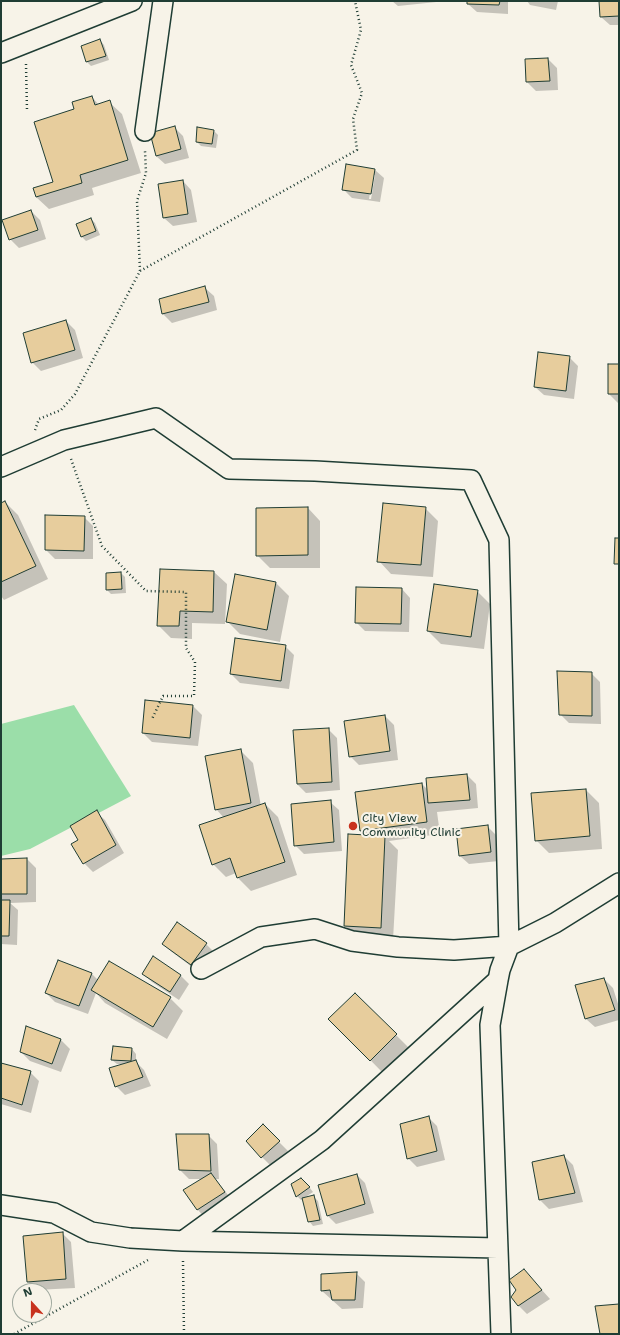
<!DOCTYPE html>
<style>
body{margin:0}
#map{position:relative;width:620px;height:1335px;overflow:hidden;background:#f7f3e8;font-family:"Shantell Sans",sans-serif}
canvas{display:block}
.frame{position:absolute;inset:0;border:2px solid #1f3d34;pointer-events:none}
.north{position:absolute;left:12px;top:1283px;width:40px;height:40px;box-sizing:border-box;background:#f7f3e8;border:1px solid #a1aaa0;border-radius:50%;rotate:339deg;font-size:11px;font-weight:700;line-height:16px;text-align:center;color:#1f3d34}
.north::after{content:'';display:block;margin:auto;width:14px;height:18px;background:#c8321e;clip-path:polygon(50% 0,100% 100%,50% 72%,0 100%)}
</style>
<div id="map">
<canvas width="620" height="1335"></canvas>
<div class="frame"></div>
<div class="north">N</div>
</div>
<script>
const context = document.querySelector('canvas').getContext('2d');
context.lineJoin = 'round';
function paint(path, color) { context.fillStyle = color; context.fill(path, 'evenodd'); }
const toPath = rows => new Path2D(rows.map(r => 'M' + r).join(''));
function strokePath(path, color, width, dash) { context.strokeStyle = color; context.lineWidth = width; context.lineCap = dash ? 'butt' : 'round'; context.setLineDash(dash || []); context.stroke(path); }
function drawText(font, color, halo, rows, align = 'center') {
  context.font = font + ' "Shantell Sans",sans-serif'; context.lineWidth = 4; context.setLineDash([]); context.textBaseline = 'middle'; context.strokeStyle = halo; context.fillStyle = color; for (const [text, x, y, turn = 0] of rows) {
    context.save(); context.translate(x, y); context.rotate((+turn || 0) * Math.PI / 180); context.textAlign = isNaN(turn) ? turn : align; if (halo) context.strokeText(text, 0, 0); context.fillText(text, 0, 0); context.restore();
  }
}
paint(toPath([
 [74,705,131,796,30,849,1,856,1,724]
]), '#9bdea9');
paint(toPath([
 [392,1,446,1,398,6],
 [468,1,508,1,508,14,477,12,468,4],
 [527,1,558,1,556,10,530,5],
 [600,1,619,1,619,25,610,25,601,17],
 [100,40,104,45,109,60,91,66,87,62,82,47],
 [548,59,557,68,558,90,536,91,527,82,526,60],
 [92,97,99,105,109,102,122,114,141,173,92,188,94,195,49,209,36,197,54,183,76,110],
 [174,127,183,136,189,158,165,164,156,156],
 [214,131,218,135,216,148,201,146,197,142],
 [375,170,384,178,380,202,352,198,343,189],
 [373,175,375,175,371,199,369,199],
 [183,181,191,190,197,222,173,226,164,218],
 [31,211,40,220,46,239,19,248,10,239],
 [91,219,95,223,100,235,86,241,82,237,77,225],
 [205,288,214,296,217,310,172,323,163,314,160,300],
 [66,321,75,330,83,358,41,371,32,362],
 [569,357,578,366,574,399,544,395,535,387],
 [619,365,619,403,618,403,609,394],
 [5,502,18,515,48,579,4,600,1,596,1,504],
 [308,508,320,521,320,568,270,568,257,555],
 [425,508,438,521,433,577,391,574,379,561],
 [84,517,93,526,93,559,55,559,46,550],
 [214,572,227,584,225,624,192,623,192,639,171,638,158,625],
 [121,573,125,577,126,593,111,594,107,590],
 [276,583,289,596,280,642,240,634,227,621],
 [402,589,410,598,409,632,365,631,356,622],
 [477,591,490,604,484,649,441,644,428,631],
 [285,646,294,655,289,689,240,683,231,674],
 [591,673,600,682,601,724,569,723,560,714],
 [146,701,193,706,202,715,198,746,152,742,143,733],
 [385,716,394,725,398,760,359,765,350,756],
 [328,729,337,738,340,790,306,793,297,784],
 [240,750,253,763,261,806,265,804,278,817,297,875,251,891,238,878,236,873,226,877,213,864,224,818,216,809],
 [467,775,476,784,478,808,437,812,440,834,389,841,398,850,393,940,358,939,345,926,367,836,361,830,422,784,428,790],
 [586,790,599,803,602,849,549,853,536,840],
 [330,802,339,810,342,851,304,854,295,845],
 [96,812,105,820,124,853,93,872,84,863,80,840],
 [487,826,496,835,499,861,469,864,460,856],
 [27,859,36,868,36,902,10,903,18,910,17,945,1,944,1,901,3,901,1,899,1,860],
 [163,944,206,944,215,953,200,973,172,952],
 [154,958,181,976,189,984,179,1000,152,982,143,974],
 [109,962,170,998,183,1011,167,1039,105,1003,96,993,88,1014,55,1002,46,993,91,973,98,980],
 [604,979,613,988,619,1007,619,1020,595,1027,586,1019],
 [355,994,409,1048,383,1073,330,1019],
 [27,1027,61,1040,70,1049,61,1072,30,1061,21,1052],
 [114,1047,132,1049,136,1054,136,1062,144,1070,151,1086,125,1095,116,1086,124,1064,117,1064,112,1060],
 [1,1064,30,1072,39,1081,31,1113,1,1104],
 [428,1117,437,1126,445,1160,417,1167,408,1158],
 [263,1126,288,1151,271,1166,262,1157],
 [208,1135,217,1144,219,1179,215,1179,233,1201,206,1219,198,1210,185,1190,203,1179,189,1179,180,1170],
 [564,1156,573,1165,583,1202,549,1209,540,1200,534,1163],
 [357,1175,365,1183,374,1213,336,1224,327,1215],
 [306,1183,313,1192,301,1200,297,1196],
 [313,1196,318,1201,323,1224,313,1226,309,1221],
 [62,1233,71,1242,75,1288,36,1290,28,1282],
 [356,1273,365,1282,363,1308,342,1309,322,1291],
 [533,1280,550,1299,527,1314,518,1305,517,1290]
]), '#0003');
const building = toPath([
 [467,1,500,1,499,5,467,4,467,1],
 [599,1,619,1,619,16,600,17,599,1],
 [100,39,106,56,86,62,81,46,100,39],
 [548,58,550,81,526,82,525,59,548,58],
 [92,96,95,105,110,100,128,160,80,175,82,183,36,197,33,188,53,182,34,122,74,109,72,102,92,96],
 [175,126,181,149,156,156,150,133,175,126],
 [197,127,214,130,212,144,196,142,197,127],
 [346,164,375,169,371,194,342,190,346,164],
 [183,180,188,214,163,218,158,184,183,180],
 [31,210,38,230,9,240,2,220,31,210],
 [91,218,96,231,81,237,76,224,91,218],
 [205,286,209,302,162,314,159,299,205,286],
 [66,320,75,350,31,363,23,333,66,320],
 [538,352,570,356,566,391,534,387,538,352],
 [608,364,619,364,619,394,608,394,608,364],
 [5,501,36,566,1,582,1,503,5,501],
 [383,503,426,507,421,565,377,562,383,503],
 [308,507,308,555,256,556,256,508,308,507],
 [45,515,85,516,84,551,45,550,45,515],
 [615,538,619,538,619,564,614,564,615,538],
 [160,569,214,571,213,612,180,611,179,626,157,626,160,569],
 [121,572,122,589,106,590,106,573,121,572],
 [235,574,276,582,267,630,226,622,235,574],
 [434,584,478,590,471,637,427,631,434,584],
 [356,587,402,588,401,624,355,623,356,587],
 [235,638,286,645,281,681,230,674,235,638],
 [557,671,592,672,592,716,559,715,557,671],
 [145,700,193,705,190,738,142,733,145,700],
 [385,715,390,751,349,757,344,721,385,715],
 [329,728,332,782,297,784,293,730,329,728],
 [241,749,251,803,215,810,205,756,241,749],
 [467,774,470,800,428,803,426,778,467,774],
 [422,783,427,822,360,831,355,792,422,783],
 [586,789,590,836,535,841,531,793,586,789],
 [331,800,334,842,294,846,291,804,331,800],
 [265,803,285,862,237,878,230,858,212,865,199,825,265,803],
 [97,810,116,845,83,864,71,844,78,840,70,826,97,810],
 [488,825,491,852,459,856,456,829,488,825],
 [348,834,385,836,381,928,344,926,348,834],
 [27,858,27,894,1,894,1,859,27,858],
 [1,900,10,900,9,936,1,936,1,900],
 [177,922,207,943,191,965,162,944,177,922],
 [153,956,181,975,170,992,142,974,153,956],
 [58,960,92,973,79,1006,45,993,58,960],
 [109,961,171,997,153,1027,91,990,109,961],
 [604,978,615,1010,585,1019,575,985,604,978],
 [355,993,397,1034,370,1061,328,1019,355,993],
 [26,1026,61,1039,52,1064,20,1052,26,1026],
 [113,1046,132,1048,131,1061,111,1060,113,1046],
 [136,1060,143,1077,115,1087,109,1068,136,1060],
 [1,1063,31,1071,22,1105,1,1098,1,1063],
 [429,1116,437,1151,407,1159,400,1124,429,1116],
 [263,1124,280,1141,261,1158,246,1141,263,1124],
 [176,1134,209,1134,211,1171,179,1170,176,1134],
 [564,1155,575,1193,539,1200,532,1162,564,1155],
 [211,1173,225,1192,197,1210,183,1190,211,1173],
 [357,1174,365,1204,327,1216,318,1185,357,1174],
 [301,1178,310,1187,296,1197,291,1184,301,1178],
 [314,1195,320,1220,308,1222,302,1198,314,1195],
 [63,1232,66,1279,27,1282,23,1236,63,1232],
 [524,1269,542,1290,518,1306,511,1297,516,1290,509,1280,524,1269],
 [357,1272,355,1300,332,1300,330,1290,321,1291,321,1274,357,1272],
 [619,1304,619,1334,600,1334,595,1306,619,1304]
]);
paint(building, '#e7cd9d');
strokePath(building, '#1f3d34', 1);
const street = toPath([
 [1,53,132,1],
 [145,131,163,1],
 [1,467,64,440,156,418,229,469,315,471,471,480,499,540,509,946,454,950,398,947,352,941,315,929,261,937,201,969],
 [498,980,490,1025,501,1334],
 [1,1205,54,1213,91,1232,130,1238,183,1241,498,1248],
 [183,1241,322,1140,498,980,500,970,509,946,555,923,619,883]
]);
strokePath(street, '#1f3d34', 22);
strokePath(toPath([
 [26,64,27,111],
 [140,271,357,150,353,119,362,93,351,65,361,30,355,1],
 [35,430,39,419,61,410,75,394,140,271,137,201,146,173,145,151],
 [71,459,102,546,146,591,186,592,186,648,195,662,194,696,163,696,152,719],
 [183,1261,184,1334],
 [14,1334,148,1260]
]), '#1f3d34', 2.5, [1, 3]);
strokePath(street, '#f7f3e8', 19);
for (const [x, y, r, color] of [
 [353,826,5,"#c8321e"]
]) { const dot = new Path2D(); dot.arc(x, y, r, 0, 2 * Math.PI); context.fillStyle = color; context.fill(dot); strokePath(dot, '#f7f3e8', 1.5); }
drawText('12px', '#1f3d34', '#f7f3e8', [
 ["City View",362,819],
 ["Community Clinic",362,833]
], 'left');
</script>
